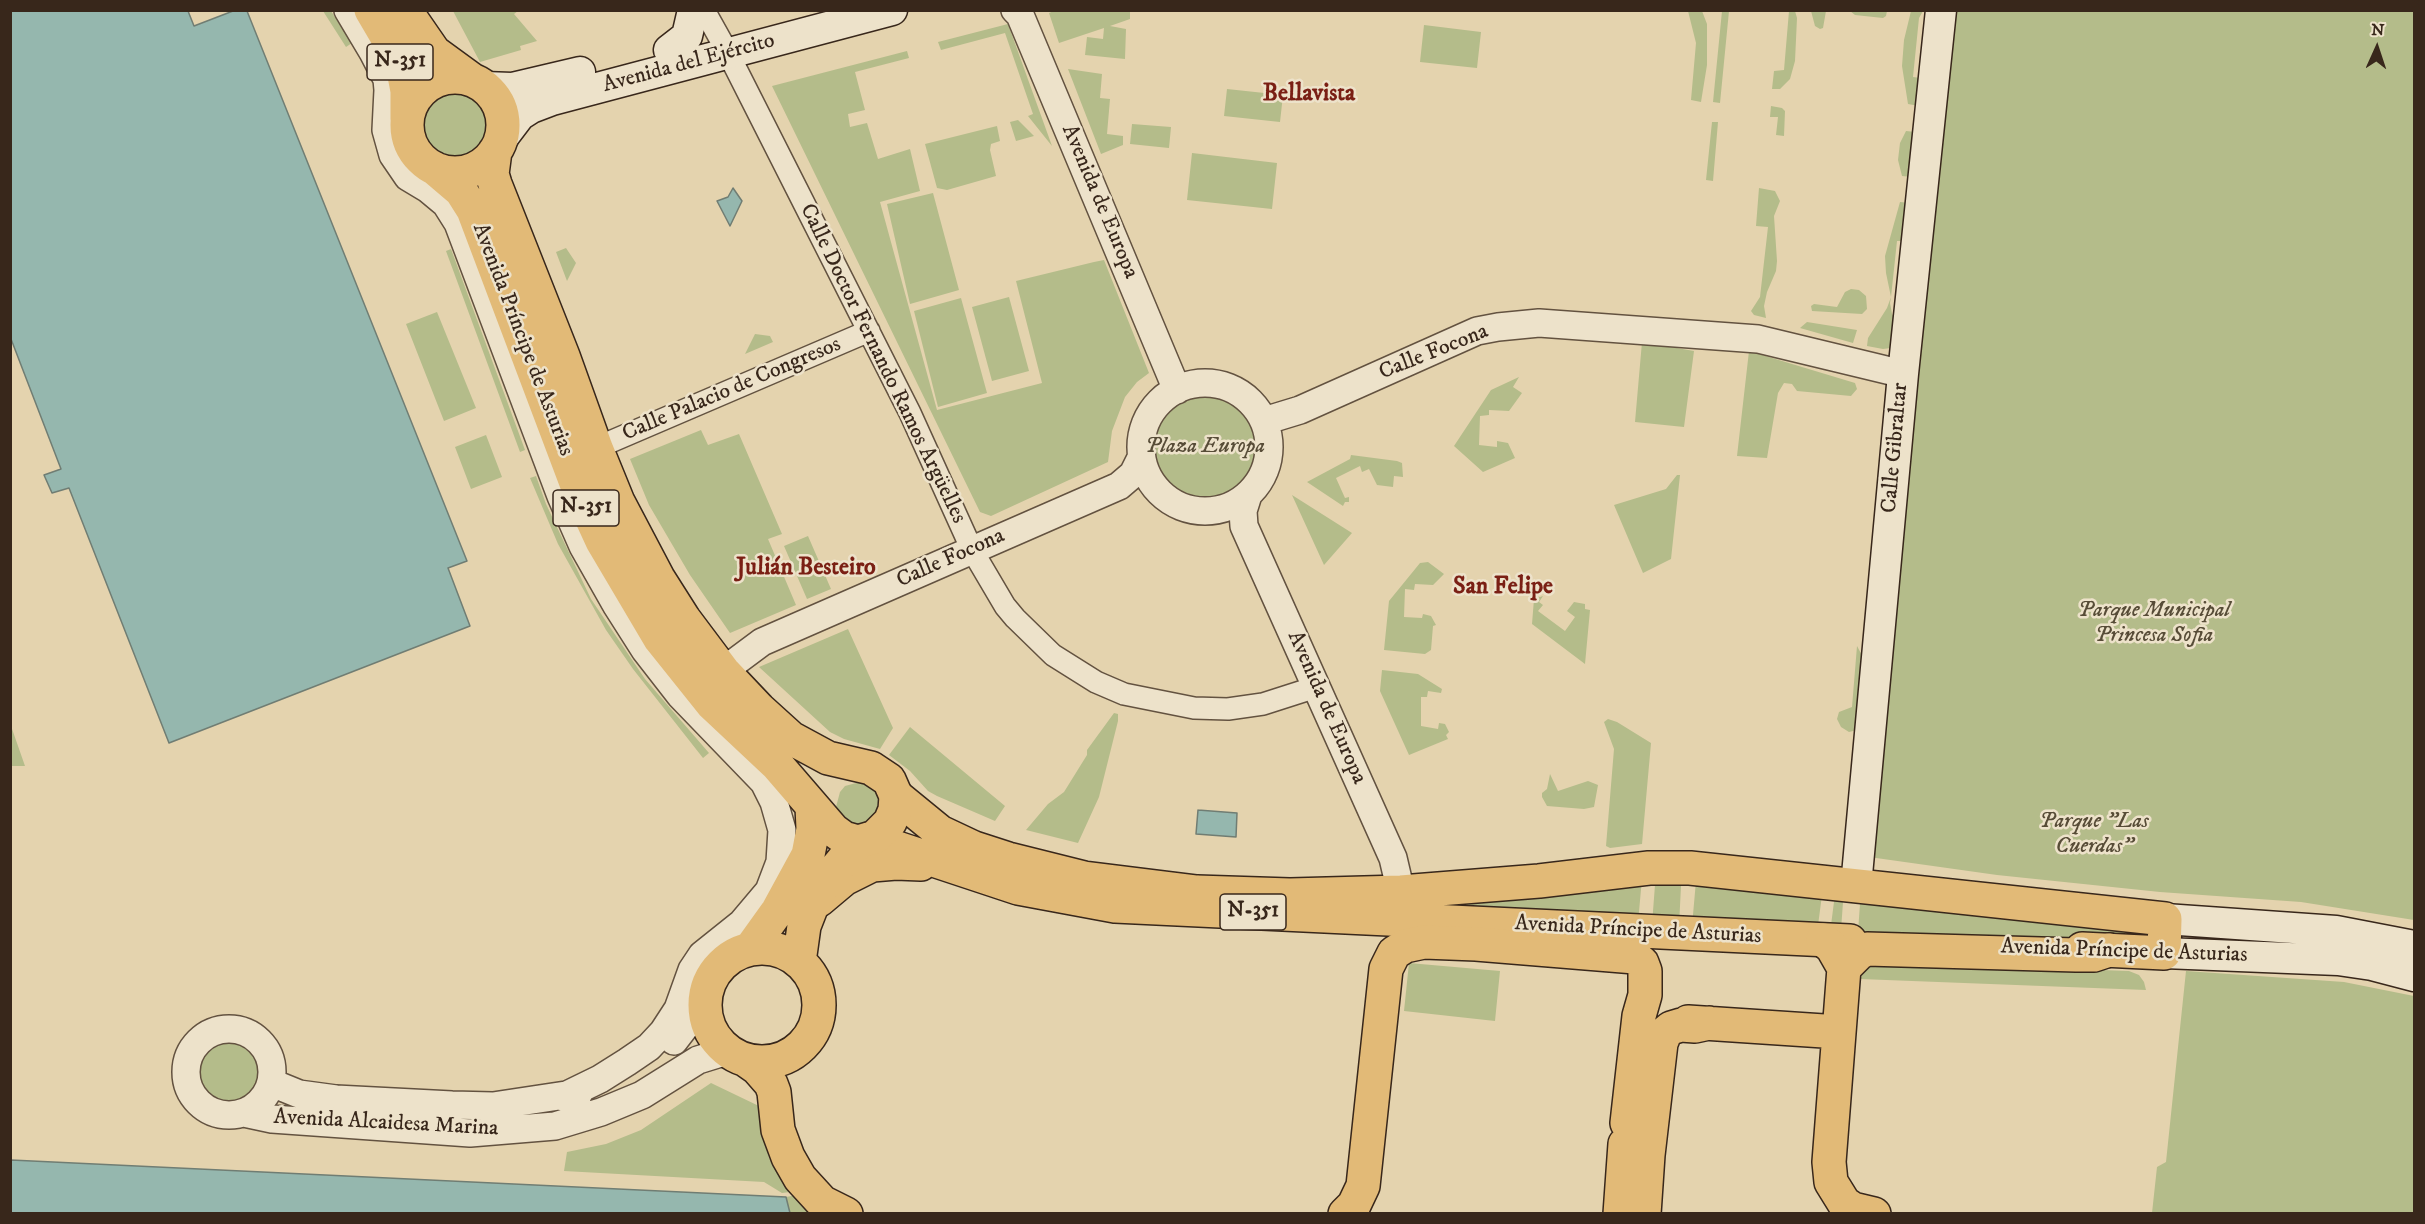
<!DOCTYPE html>
<meta charset="utf-8">
<style>
body{margin:0}
#map{position:relative;width:2425px;height:1224px;overflow:hidden;background:#e4d3ae;font-family:"IM FELL DW Pica",serif}
canvas{display:block}
.frame{position:absolute;inset:0;border:12px solid #38271b;pointer-events:none}
.north{position:absolute;left:2347px;top:18px;width:60px;height:60px;-webkit-text-stroke:4px #ede2ca;paint-order:stroke;rotate:3deg;font-size:16px;font-weight:700;line-height:24px;text-align:center;color:#38271b}
.north::after{content:'';display:block;margin:auto;width:21px;height:27px;background:#38271b;clip-path:polygon(50% 0,100% 100%,50% 72%,0 100%)}
</style>
<div id="map">
<canvas width="2425" height="1224"></canvas>
<div class="frame"></div>
<div class="north">N</div>
</div>
<script>
const context = document.querySelector('canvas').getContext('2d');
context.lineJoin = 'round';
function paint(path, color) { context.fillStyle = color; context.fill(path, 'evenodd'); }
const toPath = rows => new Path2D(rows.map(r => 'M' + r).join(''));
function strokePath(path, color, width, dash) { context.strokeStyle = color; context.lineWidth = width; context.lineCap = dash ? 'butt' : 'round'; context.setLineDash(dash || []); context.stroke(path); }
function drawText(font, color, halo, rows, align = 'center') {
  context.font = font + ' "IM FELL DW Pica",serif'; context.lineWidth = 5; context.setLineDash([]); context.textBaseline = 'middle'; context.strokeStyle = halo; context.fillStyle = color; for (const [text, x, y, turn = 0] of rows) {
    context.save(); context.translate(x, y); context.rotate((+turn || 0) * Math.PI / 180); context.textAlign = isNaN(turn) ? turn : align; if (halo) context.strokeText(text, 0, 0); context.fillText(text, 0, 0); context.restore();
  }
}
paint(toPath([
 [1056,10,1138,11,1130,11,1130,19,1110,26,1126,29,1125,59,1085,55,1087,37,1103,39,1104,28,1059,43,1049,13],
 [323,11,331,11,352,43,346,47],
 [453,11,518,11,514,14,537,41,520,46,521,50,480,62],
 [1688,11,1702,11,1707,24,1707,65,1701,102,1691,100,1696,43],
 [1722,11,1729,11,1720,103,1713,102],
 [1789,11,1795,11,1797,18,1795,61,1790,79,1780,89,1772,89,1774,71,1784,70],
 [1811,11,1826,11,1823,28,1820,29,1815,26],
 [1850,11,1887,11,1886,16,1883,18,1855,15],
 [1911,11,1923,11,1919,18,1913,77,1921,78,1919,106,1908,104,1902,66,1904,40],
 [1950,11,2414,11,2414,920,2301,902,2160,892,1997,875,1869,857],
 [1008,24,1052,146,1028,116,1033,114,1005,33,941,50,938,42],
 [1424,25,1481,32,1477,68,1420,62],
 [907,51,909,58,855,72,865,110,848,114,850,127,867,123,878,159,910,149,920,191,880,202,937,410,1042,383,1016,281,1094,262,1104,260,1149,373,1137,382,1125,397,1112,431,1108,462,991,516,980,512,772,86],
 [1068,69,1102,74,1100,98,1110,99,1107,134,1123,136,1123,145,1101,154],
 [1227,89,1283,95,1280,122,1224,116],
 '420 125a35 35 0 1 1 70 0a35 35 0 1 1-70 0Z',
 [1771,106,1782,108,1785,111,1784,136,1776,135,1778,117,1770,117],
 [1018,120,1034,136,1016,141,1010,122],
 [1712,122,1718,122,1713,181,1706,180],
 [1132,124,1171,127,1169,148,1130,144],
 [997,126,1000,141,991,144,990,150,996,176,947,190,937,188,925,144],
 [1906,131,1916,132,1912,177,1902,176,1898,160,1900,143],
 [1192,153,1277,163,1272,209,1187,200],
 [1759,188,1775,191,1780,201,1774,216,1777,261,1776,271,1767,292,1764,306,1766,318,1754,315,1751,311,1760,297,1768,227,1756,226],
 [933,193,959,290,910,304,887,204],
 [1900,202,1910,203,1905,241,1897,241,1891,297,1890,303,1892,314,1899,325,1891,348,1883,349,1867,346,1868,338,1887,308,1891,297,1886,273,1885,256],
 [566,248,576,263,567,281,556,252],
 [451,249,525,450,520,452,446,251],
 [1851,289,1859,290,1866,296,1867,309,1862,314,1812,311,1811,306,1814,304,1837,307,1845,292],
 [1009,297,1029,371,992,381,972,307],
 [961,298,987,393,938,407,914,311],
 [437,312,476,408,444,421,406,324],
 [1807,322,1857,330,1853,343,1800,328],
 [755,334,770,336,773,342,745,354],
 [1642,342,1694,351,1684,427,1635,422],
 [1749,351,1855,383,1857,389,1851,396,1797,391,1792,384,1784,383,1778,393,1767,458,1737,456],
 [1519,377,1513,387,1522,393,1509,411,1489,410,1489,415,1480,416,1479,445,1497,447,1497,441,1508,443,1515,458,1483,472,1454,446,1491,390],
 '1154 447a51 51 0 1 1 102 0a51 51 0 1 1-102 0Z',
 [701,430,708,445,739,434,782,534,768,539,796,605,730,633,690,575,649,505,630,459],
 [486,435,502,477,471,489,455,447],
 [1351,455,1397,461,1402,463,1403,477,1394,476,1393,487,1377,485,1369,469,1362,472,1360,466,1336,478,1345,498,1349,497,1349,502,1345,502,1343,506,1307,482,1350,459],
 [1677,475,1680,475,1671,559,1643,573,1614,505,1666,489],
 [536,476,546,504,591,599,645,679,709,753,703,758,633,669,606,630,558,544,530,478],
 [1292,495,1352,533,1324,565],
 [808,536,831,589,807,599,784,546],
 [1428,562,1444,574,1433,585,1415,584,1414,590,1405,589,1404,617,1422,618,1423,614,1431,616,1436,625,1433,626,1431,650,1425,654,1384,650,1389,601,1420,563],
 [1543,596,1539,602,1543,605,1538,611,1565,631,1575,617,1567,611,1574,602,1585,604,1585,609,1590,610,1585,664,1532,624,1534,599],
 [848,629,893,728,880,749,844,739,830,732,759,667],
 [1857,646,1865,661,1857,730,1849,732,1841,727,1837,719,1839,712,1852,707],
 [1382,670,1418,674,1442,689,1441,693,1428,691,1427,697,1421,697,1421,726,1438,729,1439,723,1445,724,1449,732,1446,735,1448,739,1409,755,1380,691],
 [1114,713,1118,714,1118,721,1099,797,1078,843,1026,830,1048,804,1064,792,1087,755,1087,750],
 [1608,719,1617,722,1651,743,1642,844,1610,848,1606,846,1614,749,1604,722],
 [11,726,25,766,11,766],
 [910,727,1005,806,995,821,937,796,928,791,910,771,889,755],
 [1550,774,1558,791,1588,781,1598,785,1594,807,1584,809,1547,806,1542,797,1542,793,1547,789],
 [860,782,873,787,881,799,876,819,857,827,838,815,836,807,840,792,845,786],
 [1642,878,1638,923,1142,896],
 [1696,881,1822,895,1817,933,1692,926],
 [1655,885,1681,886,1679,926,1652,924],
 [1835,894,1843,902,1841,930,1830,933],
 [1865,900,2145,932,2147,936,2144,941,1863,936,1858,932,1860,904],
 [1879,962,2129,971,2139,975,2144,982,2146,990,1860,979,1867,965],
 [1409,963,1500,971,1495,1021,1404,1011],
 [2186,971,2344,982,2414,996,2414,1213,2152,1213,2157,1167,2166,1162],
 '198 1072a30 30 0 1 1 60 0a30 30 0 1 1-60 0Z',
 [711,1083,761,1107,769,1158,790,1192,782,1193,764,1182,564,1171,567,1152,606,1144,641,1130],
 [797,1195,815,1213,790,1213,786,1197]
]), '#b4bc8a');
const water = toPath([
 [11,10,188,11,194,26,233,11,247,11,467,561,448,568,470,626,169,743,69,488,52,493,44,475,61,469,11,339,11,10],
 [733,188,742,201,730,226,717,201,728,197,733,188],
 [1198,810,1237,813,1236,837,1196,834,1198,810],
 [11,1160,786,1197,790,1213,11,1213,11,1160]
]);
paint(water, '#95b7ae');
strokePath(water, '#707d73', 1.5);
const minor = toPath([
 [704,10,728,53,910,413,972,550,1005,606,1015,618,1053,655,1096,682,1124,694,1194,708,1228,709,1263,704,1316,687],
 [596,448,869,331]
]);
const tertiary = toPath([
 [348,10,373,52,387,79,388,90,386,130,393,155,408,177,428,189,446,204,458,223,561,496,583,546,617,606,645,650,680,695,764,782,774,802,782,830,780,862,769,891,742,923,702,955,692,970,678,1009,663,1032,649,1047,627,1062,600,1079,563,1097],
 [1015,10,1020,15,1177,390],
 '1141 447a64 64 0 1 1 128 0a64 64 0 1 1-128 0Z',
 [1264,421,1300,410,1477,331,1498,327,1539,323,1758,339,1903,374],
 [1248,495,1243,511,1244,526,1393,858,1401,892],
 [723,671,762,642,1119,486,1133,474,1141,458],
 '186 1072a43 43 0 1 1 86 0a43 43 0 1 1-86 0Z',
 [674,1041,704,1002],
 [272,1083,299,1094,336,1099,452,1105,493,1106,579,1093],
 [244,1113,272,1119,470,1133,555,1126,601,1112,642,1095,698,1060,727,1051]
]);
const secondary = toPath([
 [669,50,687,36,693,10],
 [484,87,512,88,580,72],
 [501,140,520,115,531,108,552,100,892,10],
 [1856,886,1903,374,1941,10],
 [2165,919,2336,931,2414,946],
 [2164,953,2338,960,2372,965,2414,976]
]);
const primary = toPath([
 [896,796,940,832,974,848,1008,859,1084,878,1197,892,1290,895,1401,892,1539,881,1649,868,1690,868,2165,919,2164,953,2082,949],
 [870,839,1018,888,1115,906,1850,941],
 [819,900,844,879,872,865,896,863,921,864]
]);
const trunk = toPath([
 [371,10,398,56,403,70,407,91,407,119],
 [405,10,434,52,471,79],
 '407 125a48 48 0 1 1 96 0a48 48 0 1 1-96 0Z',
 [434,168,461,191,473,210,579,491,602,541,660,639,712,704,777,765,833,830,844,838,858,842,875,837,890,822,895,810,896,796,889,780,871,768,828,758,791,738,759,709,723,671,684,619,658,578,618,502,596,448,563,356,495,184,492,174,495,151],
 [1823,940,1832,947,1844,968,1829,1162,1831,1182,1844,1203,1853,1209,1874,1214],
 '705 1005a57 57 0 1 1 114 0a57 57 0 1 1-114 0Z',
 [750,949,778,910,808,855,813,829,812,806],
 [799,962,804,926,811,908,822,886,858,842],
 [1844,968,1859,953,1867,949,2076,955,2094,955,2109,950],
 [1688,1022,1839,1032],
 [747,1061,757,1068,771,1084,774,1092,778,1130,788,1157,800,1178,822,1202,846,1214],
 [1345,1214,1354,1205,1363,1186,1386,969,1394,953,1405,946,1424,942,1476,944,1635,957,1642,963,1645,971,1645,995,1639,1016,1627,1123],
 [1620,1214,1625,1144],
 [1644,1214,1648,1155,1661,1043,1665,1033,1671,1028,1681,1025,1695,1026,1709,1023]
]);
strokePath(minor, '#635240', 24);
strokePath(tertiary, '#635240', 30);
strokePath(secondary, '#38271b', 33);
strokePath(primary, '#38271b', 36);
strokePath(trunk, '#38271b', 36);
strokePath(minor, '#ede2ca', 21);
strokePath(tertiary, '#ede2ca', 27);
strokePath(secondary, '#ede2ca', 30);
strokePath(primary, '#e2ba77', 33);
strokePath(trunk, '#e2ba77', 33);
for (const [x, y, w] of [
 [400,62,66],
 [586,508,66],
 [1253,912,66]
]) { const box = new Path2D(); box.roundRect(x - w / 2, y - 18, w, 36, 4.5); context.fillStyle = '#ede2ca'; context.fill(box); strokePath(box, '#38271b', 1.5); }
drawText('bold 21px', '#38271b', null, [
 ["N-351",400,62],
 ["N-351",586,508],
 ["N-351",1253,912]
]);
drawText('22px', '#38271b', '#ede2ca', [
 ["Avenida del Ejército",689,64,-15],
 ["Avenida de Europa",1099,202,67],
 ["Avenida Príncipe de Asturias",522,340,69],
 ["Calle Focona",1434,353,-22],
 ["Calle Doctor Fernando Ramos Argüelles",882,364,64],
 ["Calle Palacio de Congresos",732,390,-23],
 ["Calle Gibraltar",1896,448,-85],
 ["Calle Focona",951,559,-24],
 ["Avenida de Europa",1326,708,66],
 ["Avenida Príncipe de Asturias",1638,931,3],
 ["Avenida Príncipe de Asturias",2124,952,2],
 ["Avenida Alcaidesa Marina",386,1124,3]
]);
drawText('italic 22px', '#574c37', '#ede2ca', [
 ["Plaza Europa",1205,447],
 ["Parque Municipal",2154,611],
 ["Princesa Sofia",2154,636],
 ["Parque \"Las",2094,822],
 ["Cuerdas\"",2094,847]
]);
drawText('bold 24px', '#7a1f14', '#ede2ca', [
 ["Bellavista",1309,95],
 ["Julián Besteiro",806,569],
 ["San Felipe",1503,588]
]);
</script>
